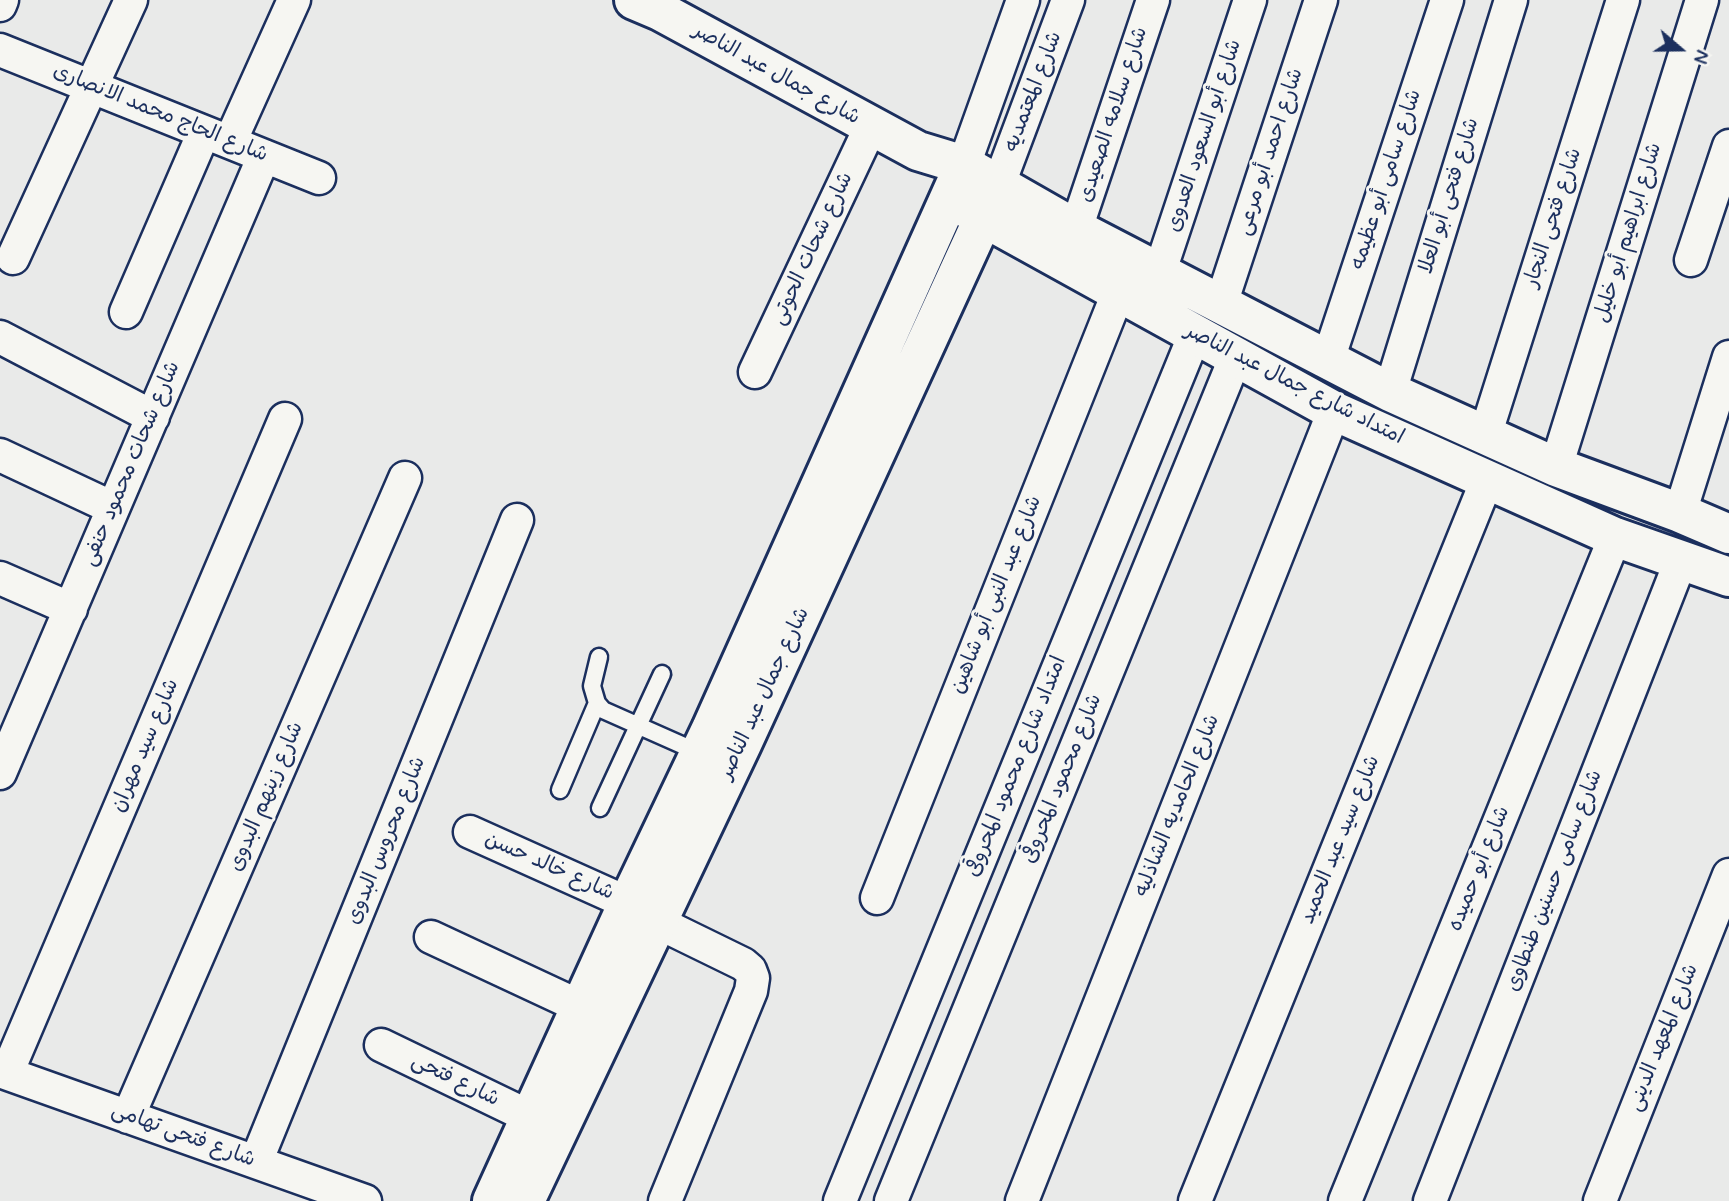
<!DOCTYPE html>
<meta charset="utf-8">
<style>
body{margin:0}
#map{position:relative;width:1729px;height:1201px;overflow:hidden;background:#e9eae9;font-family:Mynerve,sans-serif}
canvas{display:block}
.north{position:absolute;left:1645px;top:14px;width:70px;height:70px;-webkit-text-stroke:5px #f6f6f2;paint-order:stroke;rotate:110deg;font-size:19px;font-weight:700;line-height:28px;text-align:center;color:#1b2f5e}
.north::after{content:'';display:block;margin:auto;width:24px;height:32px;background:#1b2f5e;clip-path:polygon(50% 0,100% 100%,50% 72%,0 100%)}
</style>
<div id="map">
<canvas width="1729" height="1201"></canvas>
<div class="north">N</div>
</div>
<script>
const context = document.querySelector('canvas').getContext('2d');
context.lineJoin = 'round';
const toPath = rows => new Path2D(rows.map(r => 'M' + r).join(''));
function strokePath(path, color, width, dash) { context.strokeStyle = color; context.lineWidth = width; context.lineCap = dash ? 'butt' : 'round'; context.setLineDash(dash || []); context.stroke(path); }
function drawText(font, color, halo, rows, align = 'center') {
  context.font = font + ' Mynerve,"Playpen Sans Arabic",sans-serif'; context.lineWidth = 6; context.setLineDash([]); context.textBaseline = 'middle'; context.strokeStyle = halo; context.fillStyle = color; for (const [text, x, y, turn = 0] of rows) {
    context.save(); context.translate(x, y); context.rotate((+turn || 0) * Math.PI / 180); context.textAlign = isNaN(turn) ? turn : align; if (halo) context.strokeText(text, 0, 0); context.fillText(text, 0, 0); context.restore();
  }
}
const lane = toPath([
 [599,657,592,686,597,703,603,710,700,753],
 [560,790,597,703],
 [600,808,662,674]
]);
const street = toPath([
 [0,5,2,0],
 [0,50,319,178],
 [230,142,294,0],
 [964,165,1023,0],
 [999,184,1068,0],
 [1076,229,1153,0],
 [13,258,131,0],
 [1691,260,1729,146],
 [1160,271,1250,0],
 [1221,304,1321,0],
 [126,312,204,132],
 [0,337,153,417],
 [1328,360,1447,0],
 [755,372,871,126],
 [1390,392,1511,0],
 [1485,436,1623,0],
 [0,455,113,508],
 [1556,467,1702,0],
 [1680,513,1729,357],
 [0,578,71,609],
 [0,773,264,156],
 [470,832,628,903],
 [877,898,1118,293],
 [657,922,743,964,750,970,753,978,751,991,665,1201],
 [431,937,581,1007],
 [381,1045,530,1117],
 [0,1071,365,1201],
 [7,1073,285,419],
 [128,1117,405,478],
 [256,1162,517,520],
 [840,1201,1195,334],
 [891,1201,1236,356],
 [1022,1201,1334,411],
 [1195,1201,1487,480],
 [1345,1201,1615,537],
 [1430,1201,1681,560],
 [1600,1201,1729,875]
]);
const secondary = toPath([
 [634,0,660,11,918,151,964,165,1076,229,1390,392,1556,467,1680,513,1729,534],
 [963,206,1334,411,1615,537,1729,577],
 [492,1201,628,903,711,729,964,165],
 [525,1201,742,744,999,184]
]);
strokePath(lane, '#1b2f5e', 21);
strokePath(street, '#1b2f5e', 37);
strokePath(secondary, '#1b2f5e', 44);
strokePath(lane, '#f6f6f2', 16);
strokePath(street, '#f6f6f2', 32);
strokePath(secondary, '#f6f6f2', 38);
drawText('21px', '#1b2f5e', '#f6f6f2', [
 ["شارع جمال عبد الناصر",776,75,29],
 ["شارع المعتمديه",1034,92,-69],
 ["شارع الحاج محمد الانصارى",160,114,22],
 ["شارع سلامه الصعيدى",1114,115,-72],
 ["شارع أبو السعود العدوى",1205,136,-72],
 ["شارع احمد أبو مرعى",1271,152,-72],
 ["شارع سامى أبو عظيمه",1387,180,-72],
 ["شارع فتحى أبو العلا",1450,196,-73],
 ["شارع فتحى النجار",1554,218,-72],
 ["شارع ابراهيم أبو خليل",1629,233,-73],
 ["شارع شحات الحوتى",813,249,-65],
 ["امتداد شارع جمال عبد الناصر",1294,385,27],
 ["شارع شحات محمود حنفى",132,464,-67],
 ["شارع عبد النبى أبو شاهين",997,595,-68],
 ["شارع جمال عبد الناصر",765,694,-65],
 ["شارع سيد مهران",146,746,-67],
 ["امتداد شارع محمود المحروقى",1017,767,-68],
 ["شارع محمود المحروقى",1063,779,-68],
 ["شارع زينهم البدوى",267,797,-67],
 ["شارع الحامديه الشاذليه",1178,806,-68],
 ["شارع سيد عبد الحميد",1341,840,-68],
 ["شارع محروس البدوى",387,841,-68],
 ["شارع خالد حسن",549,867,24],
 ["شارع أبو حميده",1480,869,-68],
 ["شارع سامى حسنين طنطاوى",1555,881,-69],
 ["شارع المعهد الدينى",1664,1038,-68],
 ["شارع فتحى",455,1081,26],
 ["شارع فتحى تهامى",183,1136,20]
]);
</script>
